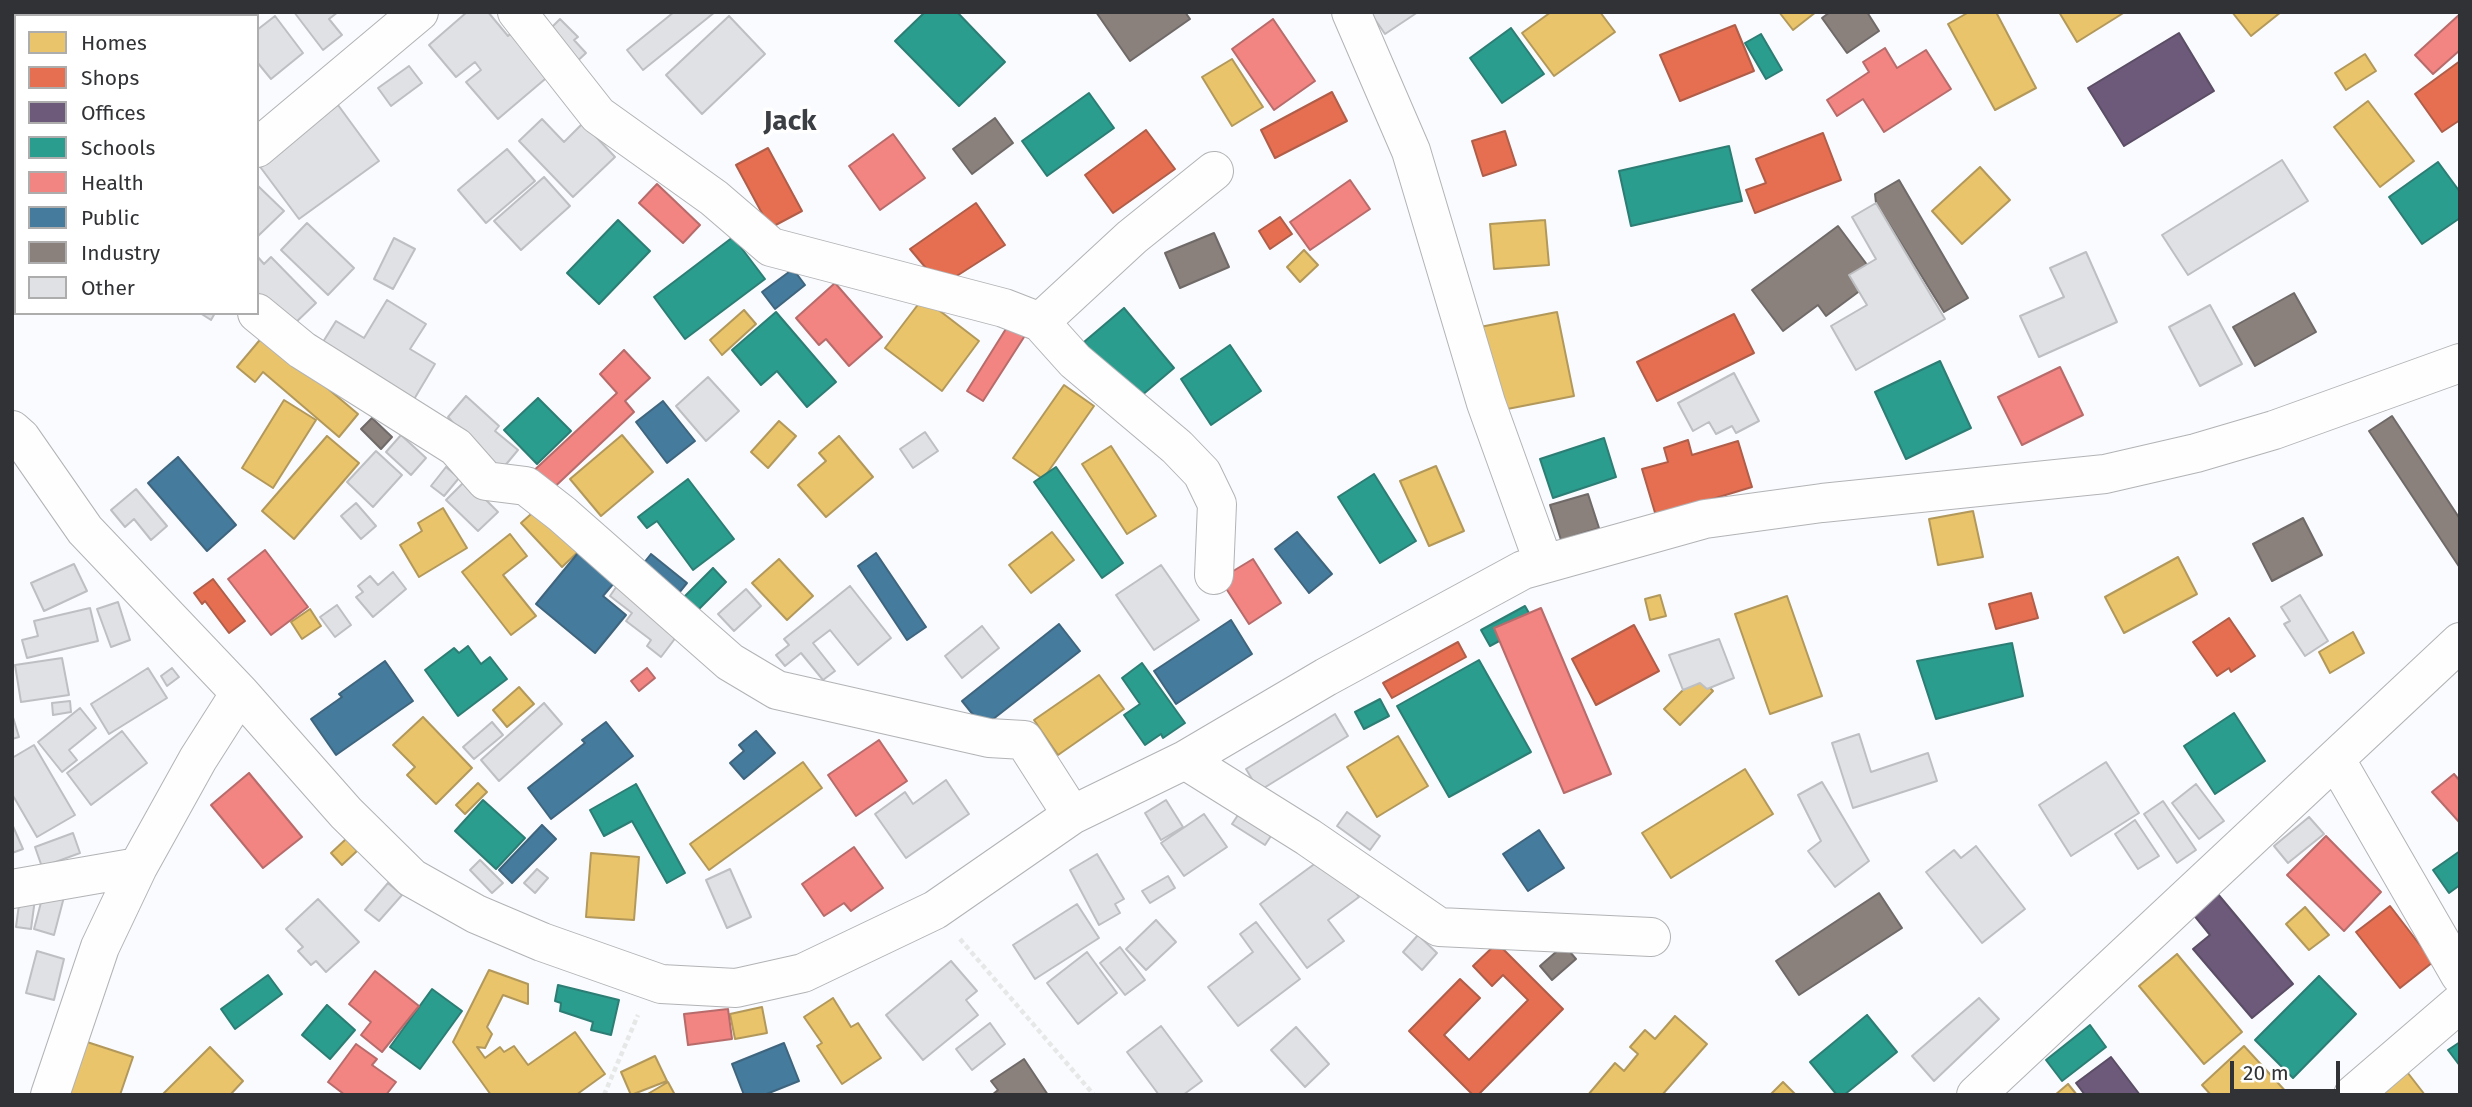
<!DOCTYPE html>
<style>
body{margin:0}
#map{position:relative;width:2472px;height:1107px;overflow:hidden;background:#f9fbfe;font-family:"Fira Sans",sans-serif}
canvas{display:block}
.frame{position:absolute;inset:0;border:14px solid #313235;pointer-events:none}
.legend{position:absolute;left:14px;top:14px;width:245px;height:301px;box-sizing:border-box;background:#fff;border:2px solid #adadae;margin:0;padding:9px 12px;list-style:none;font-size:21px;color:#313235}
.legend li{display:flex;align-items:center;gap:14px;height:35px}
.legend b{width:35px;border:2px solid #adadae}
.scale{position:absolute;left:2230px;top:1061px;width:110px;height:32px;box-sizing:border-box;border:4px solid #313235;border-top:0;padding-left:9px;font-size:21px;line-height:24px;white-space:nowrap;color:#313235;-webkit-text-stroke:5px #fff;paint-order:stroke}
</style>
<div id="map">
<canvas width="2472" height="1107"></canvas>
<div class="frame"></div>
<ul class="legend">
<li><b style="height:19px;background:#e9c46a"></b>Homes</li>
<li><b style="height:19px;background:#e76f51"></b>Shops</li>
<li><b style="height:19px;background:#6d597a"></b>Offices</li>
<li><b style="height:19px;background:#2a9d8f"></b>Schools</li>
<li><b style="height:19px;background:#f28482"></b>Health</li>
<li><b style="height:19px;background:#457b9d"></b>Public</li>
<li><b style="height:19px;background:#8a817c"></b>Industry</li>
<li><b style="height:19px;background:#e0e1e4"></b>Other</li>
</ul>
<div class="scale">20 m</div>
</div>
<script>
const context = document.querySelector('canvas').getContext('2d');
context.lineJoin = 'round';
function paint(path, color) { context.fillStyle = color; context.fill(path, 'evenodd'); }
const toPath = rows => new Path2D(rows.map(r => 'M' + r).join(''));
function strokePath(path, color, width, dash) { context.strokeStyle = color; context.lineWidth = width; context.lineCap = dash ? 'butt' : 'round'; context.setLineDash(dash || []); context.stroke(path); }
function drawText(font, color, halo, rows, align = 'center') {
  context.font = font + ' "Fira Sans",sans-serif'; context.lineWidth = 7; context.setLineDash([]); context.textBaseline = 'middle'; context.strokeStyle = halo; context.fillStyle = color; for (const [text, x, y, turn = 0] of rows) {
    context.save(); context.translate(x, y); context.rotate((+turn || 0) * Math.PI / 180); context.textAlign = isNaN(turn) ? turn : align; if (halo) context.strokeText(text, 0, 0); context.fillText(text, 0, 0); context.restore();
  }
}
const homes = toPath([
 [1551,12,1600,12,1615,32,1554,76,1522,33,1551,12],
 [1779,12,1816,12,1793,30,1779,12],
 [1969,12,1996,12,2036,88,1995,110,1948,24,1969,12],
 [2059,12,2125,12,2077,42,2059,12],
 [2232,12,2281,12,2251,36,2232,12],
 [2365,54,2376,71,2346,90,2335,73,2365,54],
 [1232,59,1263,107,1232,126,1202,77,1232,59],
 [2368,101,2414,161,2380,187,2334,127,2368,101],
 [1980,167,2010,200,1962,244,1932,211,1980,167],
 [1545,220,1549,265,1494,269,1490,224,1545,220],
 [1304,250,1318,265,1300,282,1287,267,1304,250],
 [923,298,979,341,942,391,885,348,923,298],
 [744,310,756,324,722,355,710,340,744,310],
 [1557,312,1574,396,1497,411,1480,327,1557,312],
 [264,335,358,414,339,437,263,372,255,382,237,367,264,335],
 [1064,385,1094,406,1043,479,1013,458,1064,385],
 [284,400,316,420,273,488,242,468,284,400],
 [779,421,796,436,768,468,751,452,779,421],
 [622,435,653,472,601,516,570,479,622,435],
 [327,436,359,463,294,539,262,511,327,436],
 [839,436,873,477,826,517,798,485,826,461,819,453,839,436],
 [1111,446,1156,516,1127,534,1082,464,1111,446],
 [1436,466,1464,531,1429,546,1400,481,1436,466],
 [540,506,581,549,562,567,521,523,540,506],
 [443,508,467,548,419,577,400,545,422,531,418,523,443,508],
 [1973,511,1983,557,1938,565,1929,519,1973,511],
 [1052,532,1074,560,1031,593,1009,565,1052,532],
 [510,534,527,556,503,575,536,616,511,635,462,572,510,534],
 [2178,557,2197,594,2124,633,2105,597,2178,557],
 [779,559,813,596,787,620,752,583,779,559],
 [1660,595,1666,616,1650,620,1645,599,1660,595],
 [1787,596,1822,696,1770,714,1735,614,1787,596],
 [310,609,321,626,302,639,291,622,310,609],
 [2353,632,2364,653,2330,673,2319,652,2353,632],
 [1099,675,1124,709,1058,755,1034,720,1099,675],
 [1698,675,1713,691,1680,725,1664,709,1698,675],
 [519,687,534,704,507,727,493,710,519,687],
 [423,717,472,768,436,804,407,775,415,767,393,745,423,717],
 [1398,736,1428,786,1377,817,1347,767,1398,736],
 [803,762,822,788,709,870,690,844,803,762],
 [1745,769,1773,814,1671,878,1642,833,1745,769],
 [478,783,487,792,465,814,456,805,478,783],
 [346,839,357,851,342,865,331,853,346,839],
 [591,853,639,857,634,920,586,917,591,853],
 [2305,907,2329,935,2309,950,2286,924,2305,907],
 [2177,954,2242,1032,2204,1064,2139,986,2177,954],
 [489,970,528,984,528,1004,503,995,487,1027,492,1034,485,1048,477,1047,485,1058,500,1047,504,1052,514,1046,528,1065,575,1032,605,1074,576,1095,491,1095,453,1042,489,970],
 [833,998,851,1027,858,1023,881,1058,842,1084,817,1046,822,1043,804,1017,833,998],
 [762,1007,767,1033,735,1039,730,1014,762,1007],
 [1675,1016,1707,1044,1662,1095,1588,1095,1615,1063,1624,1071,1638,1054,1630,1047,1645,1030,1655,1039,1675,1016],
 [87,1042,133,1057,120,1095,69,1095,87,1042],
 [2244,1046,2289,1095,2211,1095,2202,1085,2244,1046],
 [210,1047,243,1081,230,1095,162,1095,210,1047],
 [655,1056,667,1081,631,1095,621,1072,655,1056],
 [2404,1068,2425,1095,2372,1095,2404,1068],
 [668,1082,675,1095,646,1095,668,1082],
 [1783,1082,1796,1095,1770,1095,1783,1082],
 [2068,1084,2077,1095,2055,1095,2068,1084]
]);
paint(homes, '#e9c46a');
strokePath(homes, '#b2985a', 2);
const shops = toPath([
 [1735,25,1754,71,1680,101,1660,55,1735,25],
 [2460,61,2460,120,2442,132,2415,94,2460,61],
 [1332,92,1347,121,1275,158,1261,130,1332,92],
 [1146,130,1175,169,1113,213,1085,175,1146,130],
 [1505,131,1516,165,1483,176,1472,141,1505,131],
 [1823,133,1841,180,1755,213,1746,190,1766,183,1756,159,1823,133],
 [768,148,802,211,770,228,736,165,768,148],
 [976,203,1005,245,941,286,910,249,976,203],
 [1280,217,1292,234,1270,249,1259,231,1280,217],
 [1734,314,1754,353,1657,401,1637,362,1734,314],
 [1688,440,1692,455,1738,441,1752,487,1656,516,1642,469,1668,462,1664,448,1688,440],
 [213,579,245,621,229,633,205,601,202,604,194,593,213,579],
 [2031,593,2038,618,1996,629,1989,604,2031,593],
 [2229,618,2255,656,2231,672,2229,668,2217,676,2193,642,2229,618],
 [1634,625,1659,671,1596,705,1572,659,1634,625],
 [1458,642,1466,657,1392,698,1383,683,1458,642],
 [2390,906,2433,962,2400,988,2356,932,2390,906],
 [1497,943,1563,1009,1478,1095,1473,1095,1409,1031,1460,979,1480,998,1444,1035,1469,1060,1528,1000,1503,975,1492,986,1473,966,1497,943]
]);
paint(shops, '#e76f51');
strokePath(shops, '#b05d49', 2);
const offices = toPath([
 [2179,33,2214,91,2124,146,2088,88,2179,33],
 [2217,893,2293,984,2252,1018,2193,949,2210,935,2193,914,2217,893],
 [2111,1057,2140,1095,2085,1095,2076,1083,2111,1057]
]);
paint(offices, '#6d597a');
strokePath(offices, '#5b4d65', 2);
const schools = toPath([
 [925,12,957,12,1005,62,959,106,895,41,925,12],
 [1511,28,1544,74,1502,103,1470,58,1511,28],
 [1761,34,1782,70,1766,79,1745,43,1761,34],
 [1089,93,1114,128,1047,176,1022,141,1089,93],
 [1729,146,1742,201,1631,226,1619,171,1729,146],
 [2438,162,2460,192,2460,218,2422,244,2389,197,2438,162],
 [618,220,650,251,599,304,567,273,618,220],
 [733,237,765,279,685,339,654,297,733,237],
 [1124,308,1174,368,1134,402,1084,342,1124,308],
 [776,312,836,382,807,407,777,371,761,385,732,350,776,312],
 [1230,345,1261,391,1211,425,1181,379,1230,345],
 [1940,361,1971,428,1906,459,1875,392,1940,361],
 [538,398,571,431,537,464,504,430,538,398],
 [1604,438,1616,477,1553,498,1540,459,1604,438],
 [1056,467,1123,563,1102,578,1034,482,1056,467],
 [1374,474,1416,541,1380,563,1338,497,1374,474],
 [688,479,734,539,693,570,657,521,647,528,638,517,688,479],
 [713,568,726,582,695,613,682,599,713,568],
 [1525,606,1534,622,1490,646,1481,630,1525,606],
 [2012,643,2023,696,1936,719,1917,661,2012,643],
 [468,646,481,664,490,657,507,679,458,716,425,670,454,648,459,653,468,646],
 [1479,660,1531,752,1449,797,1397,706,1479,660],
 [1142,663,1185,723,1163,738,1161,734,1145,745,1124,715,1140,704,1122,678,1142,663],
 [1380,699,1389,716,1364,729,1355,712,1380,699],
 [2234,713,2265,761,2215,794,2184,746,2234,713],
 [636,784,685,873,667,883,632,821,604,836,590,810,636,784],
 [483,800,525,838,496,869,455,831,483,800],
 [2460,851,2460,885,2449,893,2433,870,2460,851],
 [268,975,282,994,235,1029,221,1009,268,975],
 [2319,976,2356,1014,2293,1078,2255,1040,2319,976],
 [558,985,619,1000,611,1035,591,1030,593,1022,560,1011,561,1003,555,1001,558,985],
 [432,989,462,1011,420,1069,390,1047,432,989],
 [327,1005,355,1030,330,1059,302,1035,327,1005],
 [1867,1015,1897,1052,1844,1095,1837,1095,1810,1062,1867,1015],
 [2090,1025,2106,1047,2062,1081,2046,1060,2090,1025],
 [2460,1042,2460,1066,2448,1050,2460,1042]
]);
paint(schools, '#2a9d8f');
strokePath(schools, '#2c7d74', 2);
const health = toPath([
 [2460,14,2460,50,2433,74,2415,55,2460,14],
 [1273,19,1315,81,1274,110,1232,49,1273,19],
 [1885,48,1897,68,1926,50,1951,89,1884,132,1863,99,1837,116,1827,100,1869,72,1863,62,1885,48],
 [893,134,925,178,880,210,849,166,893,134],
 [1350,180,1370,209,1310,250,1290,222,1350,180],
 [657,184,700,225,683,243,639,203,657,184],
 [835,283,882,337,849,366,826,339,819,345,796,318,835,283],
 [1009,324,1026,334,983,401,967,391,1009,324],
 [624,350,650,378,625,401,634,412,546,495,528,476,617,393,600,374,624,350],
 [2060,367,2083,415,2022,445,1998,397,2060,367],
 [265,550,308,607,271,635,228,579,265,550],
 [1253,559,1281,603,1249,624,1220,579,1253,559],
 [1541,608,1611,774,1564,793,1494,628,1541,608],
 [647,668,655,678,639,691,631,681,647,668],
 [879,740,907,781,856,816,828,775,879,740],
 [249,773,302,837,263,868,211,805,249,773],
 [2454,774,2460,781,2460,823,2432,792,2454,774],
 [2326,836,2381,892,2344,931,2287,875,2326,836],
 [854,847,883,888,851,911,844,903,824,916,802,884,854,847],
 [375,971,419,1006,382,1052,361,1035,371,1022,349,1004,375,971],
 [728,1009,732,1039,688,1045,684,1014,728,1009],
 [356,1044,377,1059,372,1065,396,1082,386,1095,345,1095,328,1082,356,1044]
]);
paint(health, '#f28482');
strokePath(health, '#b86b6b', 2);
const public = toPath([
 [793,269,805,285,775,309,762,292,793,269],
 [663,401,695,441,667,463,636,422,663,401],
 [178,457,236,525,207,551,148,483,178,457],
 [1297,532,1332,574,1309,593,1275,549,1297,532],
 [578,553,614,583,603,596,626,615,595,653,536,604,578,553],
 [876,553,926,627,907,640,858,566,876,553],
 [651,554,687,583,674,599,639,569,651,554],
 [1231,620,1252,654,1176,704,1154,671,1231,620],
 [1059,624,1080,651,983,727,962,701,1059,624],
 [385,661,413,701,336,755,311,719,342,697,339,694,385,661],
 [606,722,633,756,551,819,528,788,585,743,582,740,606,722],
 [756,731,775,753,744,779,730,763,744,751,739,745,756,731],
 [542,825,556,839,512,883,499,870,542,825],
 [1539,830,1564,868,1528,891,1503,854,1539,830],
 [784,1043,799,1081,764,1095,744,1095,732,1064,784,1043]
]);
paint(public, '#457b9d');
strokePath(public, '#3f657e', 2);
const industry = toPath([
 [1096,12,1185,12,1190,19,1130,61,1096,12],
 [1830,12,1867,12,1879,31,1847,53,1822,18,1830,12],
 [995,118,1013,143,972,174,953,149,995,118],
 [1899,180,1968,298,1944,312,1876,203,1875,194,1899,180],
 [1838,226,1877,278,1826,316,1818,305,1783,331,1752,290,1838,226],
 [1214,233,1229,267,1180,288,1165,253,1214,233],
 [2294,293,2316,332,2255,366,2233,327,2294,293],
 [2392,416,2460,519,2460,568,2369,431,2392,416],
 [372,418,392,437,381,449,361,429,372,418],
 [1588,494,1599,528,1561,540,1550,505,1588,494],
 [2303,518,2322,555,2272,581,2253,544,2303,518],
 [1879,893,1902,928,1799,995,1776,961,1879,893],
 [1564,945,1576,959,1552,980,1540,966,1564,945],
 [1024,1059,1048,1095,992,1095,998,1090,991,1081,1024,1059]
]);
paint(industry, '#8a817c');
strokePath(industry, '#6f6967', 2);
const building = toPath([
 [12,12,20,12,22,16,16,16,16,67,12,70,12,12],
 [30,12,53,12,55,16,32,16,30,12],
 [77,12,101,12,104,16,72,16,77,12],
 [121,12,165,12,167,16,124,16,121,12],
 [294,12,338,12,329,19,342,35,323,50,294,12],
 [467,12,488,12,508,36,514,30,551,74,498,119,466,82,481,70,475,62,456,77,429,45,467,12],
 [674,12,715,12,643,70,627,50,674,12],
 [1370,12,1418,12,1385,34,1370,12],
 [275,16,303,53,271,79,257,62,257,30,275,16],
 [729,16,765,54,702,114,666,75,729,16],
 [560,19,578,37,574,40,586,53,572,66,543,36,560,19],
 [409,66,422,83,391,106,378,88,409,66],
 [338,105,379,161,299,219,258,164,338,105],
 [542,119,564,142,583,123,615,157,573,197,519,141,542,119],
 [507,149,535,181,486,223,458,190,507,149],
 [2282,160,2308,201,2188,275,2162,235,2282,160],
 [544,177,570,206,521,250,494,221,544,177],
 [257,185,284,211,257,237,257,185],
 [1876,203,1945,319,1856,370,1831,326,1867,305,1849,275,1876,259,1852,217,1876,203],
 [307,223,354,268,328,295,281,250,307,223],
 [394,238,415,249,393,289,374,279,394,238],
 [2086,252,2117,322,2039,357,2020,316,2064,297,2050,268,2086,252],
 [257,256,264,264,271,257,316,303,291,327,257,292,257,256],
 [387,300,426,324,410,349,435,364,410,406,318,350,336,321,364,338,387,300],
 [2210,305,2242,364,2200,386,2169,327,2210,305],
 [200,313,215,313,211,320,200,313],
 [1734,373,1759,421,1736,433,1732,426,1716,434,1709,422,1693,431,1678,403,1734,373],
 [708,377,739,411,706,441,676,406,708,377],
 [466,396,499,426,495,431,518,450,498,474,448,417,466,396],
 [925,432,938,451,913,468,900,449,925,432],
 [401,435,426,458,411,475,386,452,401,435],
 [376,451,402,475,373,507,347,482,376,451],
 [446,467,459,478,444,496,431,486,446,467],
 [466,480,498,512,478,531,446,500,466,480],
 [136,489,167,526,151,540,134,519,125,527,111,510,136,489],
 [356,503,376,526,361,539,341,516,356,503],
 [74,564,87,591,44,611,31,583,74,564],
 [1161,565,1199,620,1154,650,1116,595,1161,565],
 [393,572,406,589,373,617,356,597,363,592,358,586,370,576,378,585,393,572],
 [621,580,683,628,661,657,647,646,651,640,626,621,632,613,610,596,621,580],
 [850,586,891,638,858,665,830,630,813,643,835,671,823,680,801,653,785,666,776,655,789,645,784,639,850,586],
 [746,589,761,606,734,631,718,614,746,589],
 [2300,595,2328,641,2305,656,2284,624,2290,621,2281,607,2300,595],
 [118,602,130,640,111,647,97,609,118,602],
 [337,605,351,625,335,637,320,617,337,605],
 [90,608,98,641,27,658,22,640,38,636,34,621,90,608],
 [982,626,999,648,962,678,945,656,982,626],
 [1719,639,1734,678,1707,689,1700,683,1683,690,1669,655,1719,639],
 [62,658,69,695,21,702,15,665,62,658],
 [148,668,167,698,109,734,91,704,148,668],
 [172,668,179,677,167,686,161,676,172,668],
 [70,701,71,712,53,715,52,703,70,701],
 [544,703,562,724,499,781,481,760,544,703],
 [80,708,96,728,69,750,77,760,62,772,38,742,80,708],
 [12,714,19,737,12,739,12,714],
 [1335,714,1348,736,1259,791,1246,769,1335,714],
 [492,722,503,735,474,759,463,747,492,722],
 [122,731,147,763,91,805,67,773,122,731],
 [1859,734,1871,772,1928,753,1937,781,1853,808,1832,743,1859,734],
 [34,745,75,815,37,837,12,794,12,758,34,745],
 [2106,762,2139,813,2071,856,2039,805,2106,762],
 [946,780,969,814,906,858,875,814,905,792,913,804,946,780],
 [1822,782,1869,861,1835,887,1808,851,1821,841,1798,795,1822,782],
 [2196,784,2224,821,2199,839,2172,803,2196,784],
 [1166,800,1183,827,1161,840,1145,813,1166,800],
 [2163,801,2196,850,2177,863,2144,814,2163,801],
 [1244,806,1277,827,1265,845,1232,824,1244,806],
 [1347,812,1380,836,1370,850,1337,826,1347,812],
 [1204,814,1227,847,1184,876,1161,843,1204,814],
 [2309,817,2324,834,2288,863,2274,846,2309,817],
 [2135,820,2159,856,2138,869,2115,834,2135,820],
 [12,824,23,849,12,853,12,824],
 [73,833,80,853,42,867,35,847,73,833],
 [1976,846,2025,909,1982,943,1926,872,1954,850,1961,858,1976,846],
 [1097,854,1124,899,1115,904,1120,913,1099,925,1070,870,1097,854],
 [1328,854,1359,897,1328,920,1344,941,1307,968,1260,904,1328,854],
 [480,860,503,883,492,893,470,870,480,860],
 [537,869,548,878,535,893,524,883,537,869],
 [730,869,751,917,727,928,706,880,730,869],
 [1168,876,1175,888,1150,903,1142,891,1168,876],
 [388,883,402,895,379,921,365,910,388,883],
 [44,891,64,897,54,935,34,929,44,891],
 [20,897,35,899,31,929,16,927,20,897],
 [318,899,359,942,326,972,316,961,311,965,298,951,303,947,286,929,318,899],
 [1077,904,1099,938,1035,979,1013,945,1077,904],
 [1156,920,1176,942,1146,970,1126,949,1156,920],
 [1256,922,1300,979,1238,1026,1208,987,1253,952,1240,934,1256,922],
 [1418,935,1437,953,1422,970,1403,952,1418,935],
 [1120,947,1145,980,1125,995,1100,963,1120,947],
 [37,951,64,959,54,1000,26,993,37,951],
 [1087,952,1117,993,1078,1024,1047,983,1087,952],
 [951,961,977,991,966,1000,978,1015,923,1060,886,1015,951,961],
 [1979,998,1999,1019,1934,1081,1912,1056,1979,998],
 [990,1023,1005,1044,972,1070,956,1049,990,1023],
 [1161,1026,1202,1081,1183,1095,1159,1095,1127,1052,1161,1026],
 [1296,1027,1329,1064,1305,1087,1271,1050,1296,1027]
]);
paint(building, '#e0e1e4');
strokePath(building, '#bebfc2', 2);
const minor = toPath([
 [517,12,598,115,714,198,771,247,1004,308,1040,322,1132,237,1214,171],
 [1351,12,1411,151,1486,403,1544,564],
 [257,148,419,12],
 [12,153,16,155],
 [257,313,302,350,456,447,486,481,526,486,562,514,730,662,777,690,989,738,1024,740,1072,815],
 [1040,322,1075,361,1177,447,1202,473,1217,504,1214,575],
 [12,430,21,438,85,530,240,693,346,813,412,878,476,914,542,942,661,984,736,988,803,973,935,910,1072,815,1185,760,1326,677,1523,570,1705,519,1822,503,2105,474,2196,453,2274,430,2460,363],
 [1185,760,1308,837,1439,927,1651,937],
 [2336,760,2460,975],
 [12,889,138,867],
 [50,1095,100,947,138,867,198,759,240,693],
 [1976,1095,2460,642],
 [2353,1095,2460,1003]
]);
strokePath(minor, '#b2b3b5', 40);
strokePath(toPath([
 [960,939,1094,1095],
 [604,1095,638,1015]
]), '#e6e7e7', 4.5, [5, 3.5]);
strokePath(minor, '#fefeff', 38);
drawText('bold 28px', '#3b3e43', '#fff', [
 ["Jack",790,122]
]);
</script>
